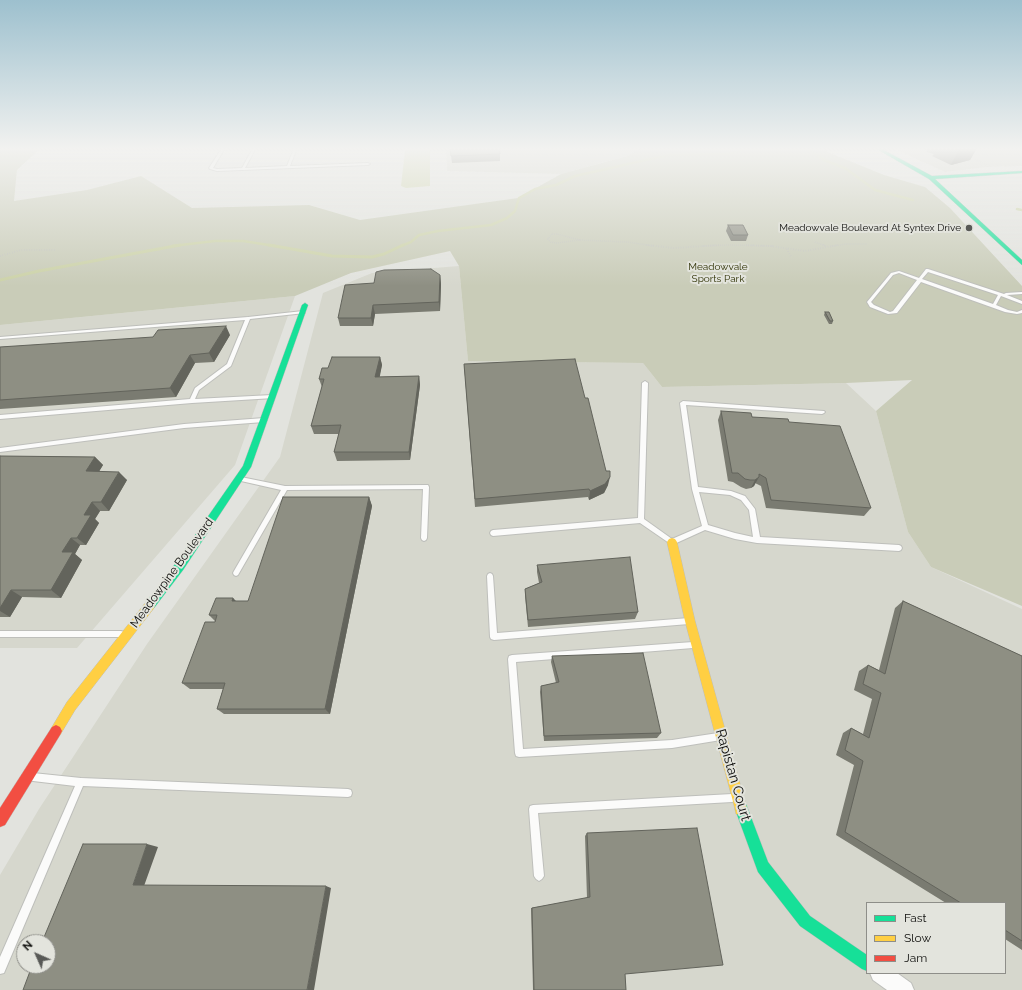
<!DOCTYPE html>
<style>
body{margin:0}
#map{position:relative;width:1022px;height:990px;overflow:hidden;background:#e2e3de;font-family:Raleway,sans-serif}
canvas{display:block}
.legend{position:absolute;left:866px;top:902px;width:140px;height:72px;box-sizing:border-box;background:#e3e4dd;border:1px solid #8e8e89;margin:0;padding:5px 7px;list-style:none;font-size:12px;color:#0e0e0c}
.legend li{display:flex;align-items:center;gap:8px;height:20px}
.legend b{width:20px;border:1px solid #8e8e89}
.north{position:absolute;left:16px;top:934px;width:40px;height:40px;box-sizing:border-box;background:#e3e4dd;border:1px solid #8e8e89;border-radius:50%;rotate:315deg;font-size:11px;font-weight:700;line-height:16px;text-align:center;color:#0e0e0c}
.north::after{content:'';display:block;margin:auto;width:14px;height:18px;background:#585956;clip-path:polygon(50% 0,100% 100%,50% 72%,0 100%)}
</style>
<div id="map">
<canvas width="1022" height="990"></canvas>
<ul class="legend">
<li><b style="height:5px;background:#16e098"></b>Fast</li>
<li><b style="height:5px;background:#ffcf43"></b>Slow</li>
<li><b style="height:5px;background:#f24e42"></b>Jam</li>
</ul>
<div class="north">N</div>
</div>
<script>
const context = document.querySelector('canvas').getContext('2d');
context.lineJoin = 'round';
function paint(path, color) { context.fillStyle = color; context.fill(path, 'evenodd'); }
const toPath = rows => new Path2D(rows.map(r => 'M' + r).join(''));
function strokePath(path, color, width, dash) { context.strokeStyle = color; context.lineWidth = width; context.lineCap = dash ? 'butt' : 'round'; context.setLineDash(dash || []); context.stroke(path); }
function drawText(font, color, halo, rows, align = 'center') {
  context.font = font + ' Raleway,sans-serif'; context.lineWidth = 4; context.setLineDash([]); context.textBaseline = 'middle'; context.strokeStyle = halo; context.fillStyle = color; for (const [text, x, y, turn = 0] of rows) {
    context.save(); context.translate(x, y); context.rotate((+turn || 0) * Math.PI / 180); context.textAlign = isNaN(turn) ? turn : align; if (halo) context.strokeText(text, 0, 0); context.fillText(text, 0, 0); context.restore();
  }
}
paint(toPath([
 [446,148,642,148,627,156,561,174,447,171],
 [892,148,1022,148,1022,166,987,167,945,172],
 [459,266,468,361,643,363,662,387,846,383,876,411,908,532,931,567,1022,609,1022,990,0,990,0,875,39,809,147,644,280,457,323,293,372,273],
 [867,903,1005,903,1005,973,867,973],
 [24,942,48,942,48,966,24,966],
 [295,296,235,465,77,648,0,648,0,325]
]), '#d6d7cd');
paint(toPath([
 [0,148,41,148,17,170,14,201,87,190,141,176,192,208,309,205,360,220,518,198,561,174,627,156,642,148,818,148,884,175,925,187,950,208,1022,286,1022,606,931,567,908,532,876,411,912,380,846,383,662,387,643,363,468,361,459,266,450,251,351,273,295,296,0,325]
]), '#c9ccb8');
paint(toPath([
 [409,148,416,149,420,148,430,148,430,186,406,188,401,186,405,150]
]), '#ccd2a8');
strokePath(toPath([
 [804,148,812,151,824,160,845,168,875,190,913,200],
 [1017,209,1022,210],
 [172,246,215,241,243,241,275,246],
 [401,246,411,242,419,235,438,231,491,225,507,218,515,211,519,198,535,189,556,185,575,176,668,155,727,154,752,148]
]), '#ccd2a8', 2.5);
strokePath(toPath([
 [269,245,332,256,372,257,384,254,403,245],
 [0,280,39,271,180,245]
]), '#ccd2a8', 3);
const lane = toPath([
 [222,148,225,148,213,168,217,169,242,168,253,148,256,148,245,168,287,166,294,148,297,148,290,166,368,163,370,164,368,165,217,171,210,169,209,168,222,148],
 [926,269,928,269,1004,294,1006,293,1022,292,1022,294,1007,295,1022,301,1022,304,1001,296,996,305,1008,310,1017,312,1022,310,1022,313,1017,314,1005,312,921,282,897,313,888,314,870,307,867,302,891,273,899,271,919,278,926,269],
 [928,272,998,295,993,304,922,279,928,272],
 [899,273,917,280,893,311,890,312,874,305,871,302,893,275,899,273],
 [303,311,305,312,305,313,250,319,231,366,199,390,195,399,272,395,275,397,274,398,192,403,0,419,0,415,190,399,195,388,227,364,245,320,0,339,0,337,248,317,303,311],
 [645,381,648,383,644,519,672,539,702,526,692,489,680,403,683,401,824,411,825,412,824,413,822,414,686,405,698,487,731,491,745,496,755,509,760,537,899,545,901,546,902,548,901,550,899,551,757,543,735,539,705,530,672,545,640,523,493,536,491,535,490,533,491,531,493,530,638,518,642,383,645,381],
 [699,492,730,495,741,500,749,510,753,537,735,533,708,525,699,492],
 [264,418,267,420,264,422,184,428,0,452,0,448,184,424,264,418],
 [239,477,241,477,285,486,426,485,428,485,429,487,427,538,426,540,424,541,422,540,421,538,423,489,287,490,238,575,236,576,234,575,233,573,234,571,281,490,241,481,239,481,238,479,239,477],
 [490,573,492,574,493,576,497,633,689,618,691,619,693,621,691,623,689,624,494,640,491,639,490,637,487,576,488,574,490,573],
 [0,631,121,631,124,632,125,634,124,636,121,637,0,637,0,631],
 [693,642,696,643,697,645,696,647,693,648,516,662,523,749,672,740,718,733,721,734,722,737,721,740,672,748,519,757,516,756,515,753,508,659,509,656,512,655,693,642],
 [33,773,81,778,348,789,351,790,352,793,351,796,348,797,83,786,4,973,0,974,0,957,75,786,33,781,30,780,29,777,30,774,33,773],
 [732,794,735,795,736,798,735,801,732,802,538,813,544,876,542,879,539,881,536,879,534,876,529,809,530,806,533,805,732,794]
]);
const street = toPath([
 [870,973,897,973,911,983,914,990,887,990,873,980,870,973]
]);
const fast = toPath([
 [875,148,880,148,932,176,1022,171,1022,173,935,179,1022,260,1022,265,929,179,875,148],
 [305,303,308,305,251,467,183,570,154,608,150,610,146,608,145,605,146,602,175,564,243,466,302,305,305,303],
 [741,803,746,804,768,862,810,916,867,955,867,971,862,969,800,926,758,872,735,809,736,804,741,803]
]);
const slow = toPath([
 [672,538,675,539,677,542,695,621,747,809,746,814,741,815,736,814,735,809,685,621,667,542,669,539,672,538],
 [150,600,154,602,155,605,154,608,75,710,60,735,56,737,52,735,50,731,52,727,67,702,146,602,150,600]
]);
const jam = toPath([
 [56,725,60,727,62,731,60,735,5,825,0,827,0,808,52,727,56,725]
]);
strokePath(lane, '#bebfbb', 2);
strokePath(street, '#bebfbb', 2);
strokePath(fast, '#bebfbb', 1);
strokePath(slow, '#bebfbb', 1);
strokePath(jam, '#bebfbb', 1);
strokePath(toPath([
 [911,156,927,152],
 [970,156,987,165],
 [552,234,557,234,580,240,556,243,551,242,548,239,552,234],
 [580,240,627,242,654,246],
 [815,242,826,246],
 [702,246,728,245,773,246],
 [832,246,847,244,867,244]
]), '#c1c2c0', 1.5, [0.5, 1.5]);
strokePath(toPath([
 [646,245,674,248,720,245],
 [746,245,770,246,805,251,838,245],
 [823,245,827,247],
 [787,249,791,257],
 [0,256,21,250,55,250]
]), '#c1c2c0', 2, [0.5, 2]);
paint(lane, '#fbfbfa');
paint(street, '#fbfbfa');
paint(fast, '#16e098');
paint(slow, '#ffcf43');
paint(jam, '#f24e42');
paint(toPath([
 [450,148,500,154,500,161,452,163],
 [914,148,977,148,970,160,951,165,932,156,934,154,927,152,927,150,922,148,918,149],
 [728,225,748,235,746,241,731,241,726,231],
 [440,275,441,284,440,311,375,314,373,326,340,326,338,318,374,283],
 [825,312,833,321,832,324,829,324,824,315],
 [230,335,214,362,195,363,176,397,0,409,0,347],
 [380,357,382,365,379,377,419,376,420,385,410,460,337,461,334,452,339,434,314,434,311,426,322,387,319,379,328,368],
 [464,364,608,485,604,493,589,500,588,497,475,507],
 [721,411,752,417,789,422,871,508,864,516,766,508,761,486,755,483,754,486,751,488,746,489,741,487,733,482,728,481,718,420],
 [0,456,95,457,103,465,99,471,127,480,109,511,100,511,95,519,99,523,86,545,80,545,75,554,82,560,61,598,22,597,10,617,0,617],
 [369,497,372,506,330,714,224,714,217,709,223,689,190,689,182,683,215,622,215,621,209,615,233,598,236,601,248,601],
 [537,565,638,612,635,619,528,627,525,596,525,589,539,583,537,572],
 [903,601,1022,656,1022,950,1005,939,1005,903,946,903,836,835,854,765,836,755,843,733,851,728,863,734,872,699,854,690,859,671,868,665,879,670,895,608],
 [552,656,661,733,657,738,544,741,540,692,541,686,556,683,551,662],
 [587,833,625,974,626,990,533,990,531,908,587,898,585,836]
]), '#7a7b71');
paint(toPath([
 [968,148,977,148,970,160,951,165,959,149],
 [440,275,441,284,440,311,439,302],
 [373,305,375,314,373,326,371,318],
 [226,326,230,335,214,362,209,353],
 [190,355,195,363,176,397,170,388],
 [380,357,382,365,378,386,375,377],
 [419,376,420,385,410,460,409,452],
 [95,457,103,465,94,480,86,471],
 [119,472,127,480,109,511,101,502],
 [610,477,608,485,604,493,589,500,590,491],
 [759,477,754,486,751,488,755,480],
 [369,497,372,506,330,714,325,709],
 [92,502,100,511,95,519,99,523,86,545,77,538,84,515],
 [71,538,80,545,75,554,82,560,61,598,51,590,62,552],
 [11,590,22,597,10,617,0,611,0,608],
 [233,598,239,605,232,601],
 [147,844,158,847,144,886,133,885],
 [326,886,331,888,314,990,307,990]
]), '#63645c');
const building = toPath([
 [450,148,499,148,500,154,451,156,450,148],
 [955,148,968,148,959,149,955,148],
 [728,225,743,225,748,235,733,235,728,225],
 [431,269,440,275,439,302,373,305,371,318,338,318,345,285,374,283,376,272,384,270,431,269],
 [825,312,829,312,833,321,830,321,825,312],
 [226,326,209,353,190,355,170,388,0,400,0,347,153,337,158,330,226,326],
 [332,357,380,357,375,377,419,376,409,452,334,452,341,425,311,426,324,379,319,379,322,368,328,368,332,357],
 [575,359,585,398,588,398,606,471,610,471,610,477,605,484,590,491,589,489,475,499,464,364,575,359],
 [721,411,751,413,752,417,788,419,789,422,840,426,871,508,771,500,766,478,759,474,759,477,755,480,750,480,745,479,738,473,732,473,721,411],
 [0,456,95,457,86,471,119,472,101,502,92,502,84,515,91,515,77,538,71,538,62,552,73,552,51,590,11,590,0,608,0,456],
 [283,497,369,497,325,709,217,709,225,683,182,683,205,622,215,622,217,615,209,615,216,598,233,598,232,601,248,601,283,497],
 [630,557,638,612,528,620,525,589,542,582,537,565,630,557],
 [903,601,1022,656,1022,941,1005,930,1005,903,961,903,845,832,863,761,845,750,851,728,869,738,881,693,863,684,868,665,885,674,903,601],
 [643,653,661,733,544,736,541,686,559,682,552,656,643,653],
 [697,828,723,965,625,974,626,990,534,990,532,908,590,897,587,833,697,828],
 [83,844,147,844,133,885,326,886,307,990,23,990,32,966,48,966,48,942,42,942,83,844]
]);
paint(building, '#8e8f83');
strokePath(building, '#63645c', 1);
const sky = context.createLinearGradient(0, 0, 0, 286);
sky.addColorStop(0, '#9dc0ce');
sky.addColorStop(0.52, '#f2f2f0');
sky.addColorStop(1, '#f2f2f000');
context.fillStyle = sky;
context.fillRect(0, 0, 1022, 286);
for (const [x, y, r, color] of [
 [969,228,4,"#585956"]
]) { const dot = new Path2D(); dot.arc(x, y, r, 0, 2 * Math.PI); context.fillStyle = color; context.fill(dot); strokePath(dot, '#e3e4dd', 1.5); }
drawText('10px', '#0e0e0c', '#e3e4dd', [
 ["Meadowvale Boulevard At Syntex Drive",961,228]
], 'right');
drawText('10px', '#2f3205', '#e3e4dd', [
 ["Meadowvale",718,267],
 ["Sports Park",718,279]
]);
drawText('12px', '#0e0e0c', '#e3e4dd', [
 ["Meadowpine Boulevard",172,573,-54]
]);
drawText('14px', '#0e0e0c', '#e3e4dd', [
 ["Rapistan Court",733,775,74]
]);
</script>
